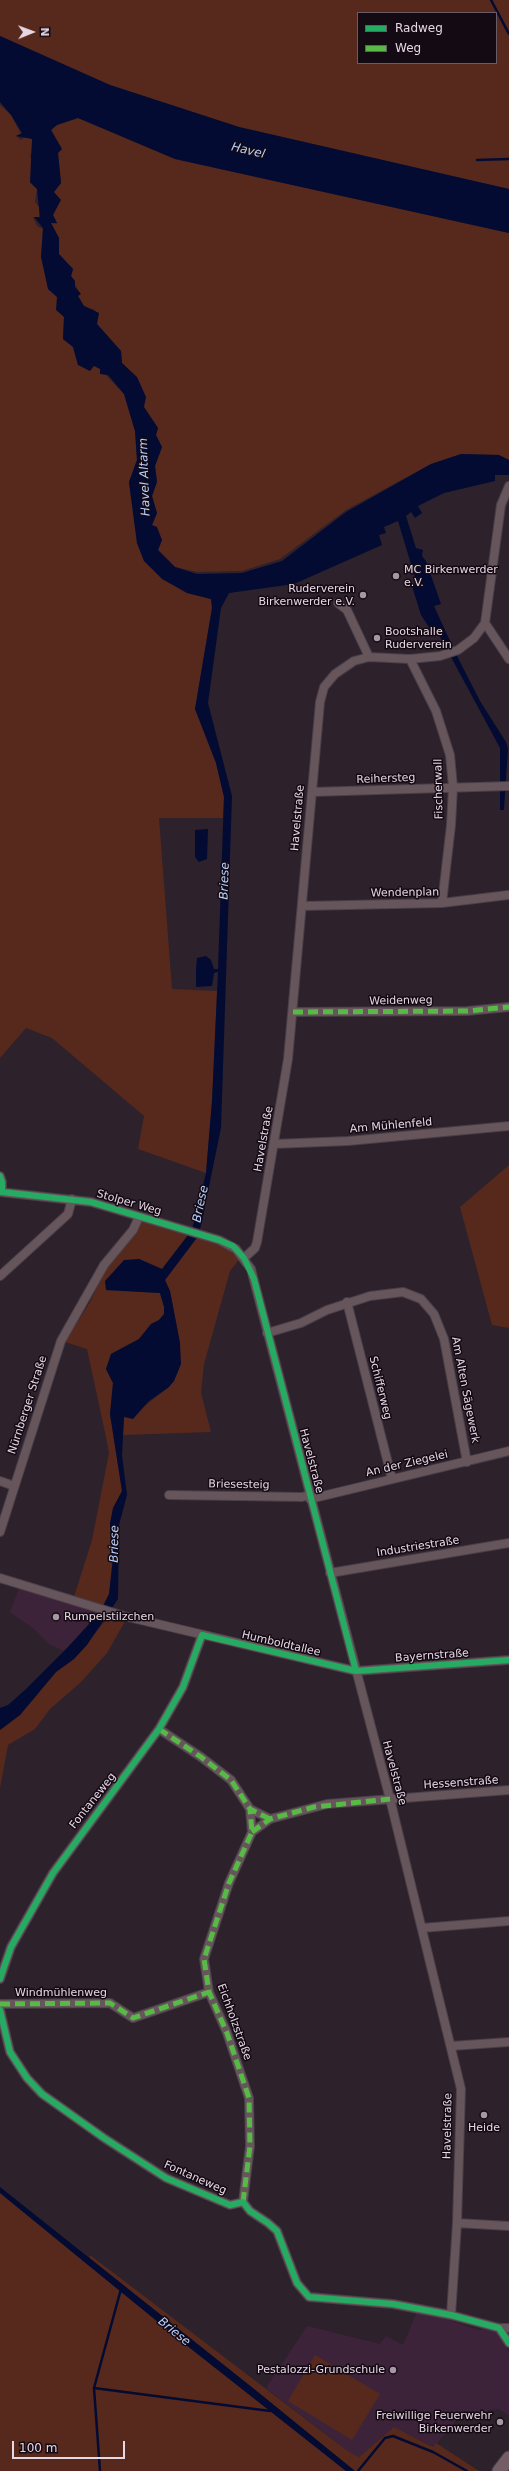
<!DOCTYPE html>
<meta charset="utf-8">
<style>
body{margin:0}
#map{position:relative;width:509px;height:2471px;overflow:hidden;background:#2d212c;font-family:"DejaVu Sans",sans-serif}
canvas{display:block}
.legend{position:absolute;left:357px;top:12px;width:140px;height:52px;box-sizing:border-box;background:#140a13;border:1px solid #685c67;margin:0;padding:5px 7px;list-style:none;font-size:12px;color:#e6d7e4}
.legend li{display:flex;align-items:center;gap:8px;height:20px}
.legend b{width:20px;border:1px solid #685c67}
.north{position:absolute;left:12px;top:12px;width:40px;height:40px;-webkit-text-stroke:3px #140a13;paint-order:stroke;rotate:89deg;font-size:11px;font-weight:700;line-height:16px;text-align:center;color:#e6d7e4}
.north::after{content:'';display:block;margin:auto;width:14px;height:18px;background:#e6d7e4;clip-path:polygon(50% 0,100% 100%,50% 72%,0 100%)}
.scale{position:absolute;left:12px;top:2441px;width:113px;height:18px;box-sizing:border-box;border:2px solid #e6d7e4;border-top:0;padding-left:5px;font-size:12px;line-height:14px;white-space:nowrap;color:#e6d7e4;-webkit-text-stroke:3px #140a13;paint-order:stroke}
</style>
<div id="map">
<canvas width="509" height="2471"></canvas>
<ul class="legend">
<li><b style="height:5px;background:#26ab63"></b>Radweg</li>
<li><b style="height:5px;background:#58b947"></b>Weg</li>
</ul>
<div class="north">N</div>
<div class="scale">100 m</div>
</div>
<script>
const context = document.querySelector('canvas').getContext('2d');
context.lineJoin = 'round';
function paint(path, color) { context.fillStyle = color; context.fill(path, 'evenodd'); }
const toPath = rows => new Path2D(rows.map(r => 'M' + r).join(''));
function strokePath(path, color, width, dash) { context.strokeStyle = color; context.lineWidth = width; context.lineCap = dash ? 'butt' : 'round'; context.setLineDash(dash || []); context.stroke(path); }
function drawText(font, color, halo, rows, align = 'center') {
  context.font = font + ' "DejaVu Sans",sans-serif'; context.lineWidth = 3; context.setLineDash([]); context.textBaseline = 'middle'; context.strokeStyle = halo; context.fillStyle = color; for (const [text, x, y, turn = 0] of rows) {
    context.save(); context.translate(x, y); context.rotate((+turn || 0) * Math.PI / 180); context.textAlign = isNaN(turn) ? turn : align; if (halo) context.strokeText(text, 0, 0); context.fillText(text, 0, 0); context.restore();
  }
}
paint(toPath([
 [20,1586,100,1612,64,1651,49,1644,34,1629,10,1612],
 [417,2312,438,2316,478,2330,497,2329,509,2353,509,2416,499,2409,489,2410,477,2420,459,2417,434,2447,394,2427,359,2457,349,2452,266,2388,307,2326,380,2344,386,2336,403,2345]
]), '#3c2339');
paint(toPath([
 [0,0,509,0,509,189,239,127,110,85,0,36],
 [358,13,496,13,496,63,358,63],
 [0,105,11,115,21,134,16,136,21,140,26,136,32,139,33,148,30,156,34,163,33,177,30,183,37,189,35,202,39,207,39,217,33,217,37,226,43,229,41,257,46,273,48,289,57,297,64,317,63,339,73,347,78,365,94,365,100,369,124,394,135,431,137,460,129,482,137,543,144,561,187,593,211,599,212,608,195,709,216,763,224,797,223,818,159,818,172,989,217,991,212,1101,206,1173,138,1149,144,1116,52,1038,26,1028,0,1058],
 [78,118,175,159,509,233,509,460,499,455,462,454,431,464,346,510,280,559,242,571,197,572,175,567,158,550,162,540,152,525,157,513,152,496,157,482,155,466,162,447,156,435,158,428,144,407,135,376,122,363,121,351,97,324,95,310,84,306,78,296,80,294,71,276,73,269,59,254,59,238,51,223,57,224,53,215,56,205,54,192,61,183,58,153,62,149,51,130,57,125],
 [509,1165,509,1328,492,1325,460,1207],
 [139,1218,190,1232,162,1269,139,1259,106,1290,160,1293,164,1307,164,1314,159,1320,151,1324,139,1339,111,1354,106,1369,113,1383,110,1414,122,1491,113,1508,111,1545,114,1549,109,1594,102,1609,73,1600,92,1540,109,1453,107,1442,87,1349,65,1342,90,1302,110,1259],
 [199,1235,218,1241,241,1257,230,1271,204,1364,201,1393,211,1432,123,1435,124,1417,146,1405,169,1387,178,1372,180,1343,170,1291,165,1280],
 [110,1615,128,1616,107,1653,81,1682,50,1709,35,1729,8,1745,0,1788,0,1730,20,1715,56,1672,74,1659],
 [0,2193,88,2265,346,2471,0,2471],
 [90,2255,349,2452,359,2457,394,2427,433,2447,436,2443,479,2471,355,2471,144,2302,90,2258],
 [315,2355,380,2394,352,2440,288,2401]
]), '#57291c');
paint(toPath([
 [0,36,110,85,239,127,509,189,509,233,175,159,78,118,57,125,51,130,62,149,58,153,61,183,54,192,61,200,53,215,57,223,51,223,59,238,59,254,73,269,71,276,75,281,75,287,81,294,78,296,84,306,99,313,97,324,121,351,122,363,137,377,146,397,144,407,158,428,156,435,162,447,155,466,157,482,152,496,157,513,152,525,157,527,162,540,158,550,175,567,197,574,242,573,282,561,346,512,431,464,461,454,499,455,509,460,509,475,495,475,495,481,444,493,418,506,422,513,415,518,411,512,406,516,416,548,423,550,422,556,426,561,441,604,434,606,456,654,480,701,506,742,508,749,504,810,500,810,500,748,438,633,434,635,421,615,412,586,417,584,398,521,384,527,386,533,379,535,382,545,294,584,229,593,221,608,208,703,232,796,221,1128,199,1235,165,1280,170,1291,180,1343,181,1364,174,1381,169,1387,149,1401,133,1419,124,1417,122,1455,127,1495,119,1525,118,1599,87,1645,74,1659,56,1672,20,1715,0,1730,0,1708,8,1705,26,1689,69,1646,100,1612,109,1594,114,1549,111,1545,110,1523,113,1508,122,1491,110,1414,113,1383,106,1369,111,1354,139,1339,151,1324,159,1320,164,1314,164,1307,160,1293,106,1290,105,1281,124,1260,139,1259,162,1269,192,1230,197,1210,206,1173,212,1101,218,972,214,973,212,986,196,987,196,969,197,958,206,956,211,960,214,969,218,969,224,797,216,763,195,709,212,608,211,599,187,593,162,579,144,561,137,543,129,482,137,460,135,431,124,394,108,375,100,374,100,369,94,366,90,371,78,365,73,347,63,339,64,317,56,310,57,297,48,289,41,257,43,228,34,217,40,217,37,189,30,182,32,139,16,136,22,133,11,115,0,102],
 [208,829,207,859,199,862,195,857,195,830],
 [0,2187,258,2392,355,2471,346,2471,186,2345,0,2193]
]), '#040b32');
strokePath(toPath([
 [491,0,509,34],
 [477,160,509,159],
 [94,2388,270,2411],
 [100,2471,94,2388,121,2289],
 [358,2471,385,2438,393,2436,433,2452,467,2471]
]), '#040b32', 2.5);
const minor = toPath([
 [338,603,347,610,369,657],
 [485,623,509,659],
 [410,659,436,711,450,755,453,787,451,825,442,903],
 [312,792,509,786],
 [302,906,442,903,508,895],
 [293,1012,467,1011,509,1007],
 [274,1144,348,1141,509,1126],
 [0,1176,2,1182,2,1192],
 [0,1192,91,1202,219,1240,236,1249,251,1269,390,1799,461,2089,457,2223,451,2315],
 [244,1258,255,1248,257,1242,288,1059,320,702,324,687,335,674,354,661,369,657,410,659,440,656,458,650,474,638,485,623,501,505,509,486],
 [0,1276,68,1214,72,1199],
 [347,1302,392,1479],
 [267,1333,301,1323,327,1310,370,1296,403,1292,421,1299,434,1314,444,1339,467,1462],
 [0,1481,14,1486],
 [169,1495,302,1497,309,1495],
 [310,1499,509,1451],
 [0,1532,61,1341,104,1265,133,1230,139,1217],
 [330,1573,509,1543],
 [0,1578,124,1616,356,1671,509,1660],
 [159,1729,201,1757,231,1780,250,1809,270,1819],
 [252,1832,270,1819,327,1804,509,1790],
 [422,1928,509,1921],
 [0,1979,11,1947,53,1873,159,1729,183,1687,202,1635],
 [0,2004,110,2003,133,2018,209,1992],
 [0,2010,10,2052,27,2078,42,2094,104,2138,166,2178,230,2205,243,2202,250,2211,268,2223,277,2231,297,2283,309,2297,393,2304,451,2315,499,2328,509,2328],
 [451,2046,509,2042],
 [243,2202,250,2146,249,2098,227,2033,209,1992,204,1959,229,1883,252,1832,250,1809],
 [457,2223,509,2226],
 [499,2328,509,2343]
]);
const primary = toPath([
 [499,2471,509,2458]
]);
strokePath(minor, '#4a3f49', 10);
strokePath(primary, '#4a3f49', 15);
strokePath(minor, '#66565b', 8);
strokePath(primary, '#735e65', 13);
strokePath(toPath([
 [293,1012,467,1011,509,1007],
 [159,1729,201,1757,231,1780,250,1809,270,1819],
 [252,1832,270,1819,314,1807,390,1799],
 [0,2004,110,2003,133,2018,209,1992],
 [243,2202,250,2146,249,2098,227,2033,209,1992,204,1959,229,1883,252,1832,250,1809]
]), '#58b947', 5, [10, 5]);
strokePath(toPath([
 [0,1176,2,1182,2,1192,91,1202,219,1240,233,1246,244,1258,254,1279,356,1671],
 [0,1979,11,1947,53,1873,159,1729,183,1687,202,1635,356,1671,509,1660],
 [0,2010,10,2052,27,2078,42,2094,104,2138,166,2178,230,2205,243,2202,250,2211,268,2223,277,2231,297,2283,309,2297,393,2304,451,2315,499,2328,509,2343]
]), '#26ab63', 6);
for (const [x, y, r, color] of [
 [396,576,4,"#a597a4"],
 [363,595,4,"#a597a4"],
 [377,638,4,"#a597a4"],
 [56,1617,4,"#a597a4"],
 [484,2115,4,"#a597a4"],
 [393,2370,4,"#a597a4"],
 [500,2422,4,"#a597a4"]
]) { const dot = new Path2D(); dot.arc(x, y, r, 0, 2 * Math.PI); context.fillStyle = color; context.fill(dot); strokePath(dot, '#140a13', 1.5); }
drawText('11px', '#e6d7e4', '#140a13', [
 ["MC Birkenwerder",404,570],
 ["e.V.",404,583],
 ["Ruderverein",355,589,"right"],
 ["Birkenwerder e.V.",355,602,"right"],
 ["Bootshalle",385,632],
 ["Ruderverein",385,645],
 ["Rumpelstilzchen",64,1617],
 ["Heide",484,2128,"center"],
 ["Pestalozzi-Grundschule",385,2370,"right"],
 ["Freiwillige Feuerwehr",492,2416,"right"],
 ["Birkenwerder",492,2429,"right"]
], 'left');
drawText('11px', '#e6d7e4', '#140a13', [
 ["Reihersteg",386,779,-2],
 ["Fischerwall",439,789,-91],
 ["Havelstraße",298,818,-85],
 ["Wendenplan",405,893,-1],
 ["Weidenweg",401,1001,-1],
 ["Am Mühlenfeld",391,1126,-5],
 ["Havelstraße",264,1139,-80],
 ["Stolper Weg",129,1203,16],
 ["Schifferweg",380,1388,76],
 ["Am Alten Sägewerk",465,1390,79],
 ["Nürnberger Straße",28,1405,-72],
 ["Havelstraße",311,1461,75],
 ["An der Ziegelei",407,1464,-13],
 ["Briesesteig",239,1485,1],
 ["Industriestraße",418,1547,-9],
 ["Humboldtallee",281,1644,13],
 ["Bayernstraße",432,1656,-4],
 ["Havelstraße",394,1773,75],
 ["Hessenstraße",461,1783,-4],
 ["Fontaneweg",93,1801,-52],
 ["Windmühlenweg",61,1993],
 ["Eichholzstraße",234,2022,70],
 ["Havelstraße",448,2126,-89],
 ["Fontaneweg",195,2178,24]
]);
drawText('italic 12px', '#b6cffc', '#140a13', [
 ["Havel",248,151,13],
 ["Havel Altarm",145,477,-92],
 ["Briese",225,881,-88],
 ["Briese",201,1204,-78],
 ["Briese",115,1544,-89],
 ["Briese",174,2332,39]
]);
</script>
